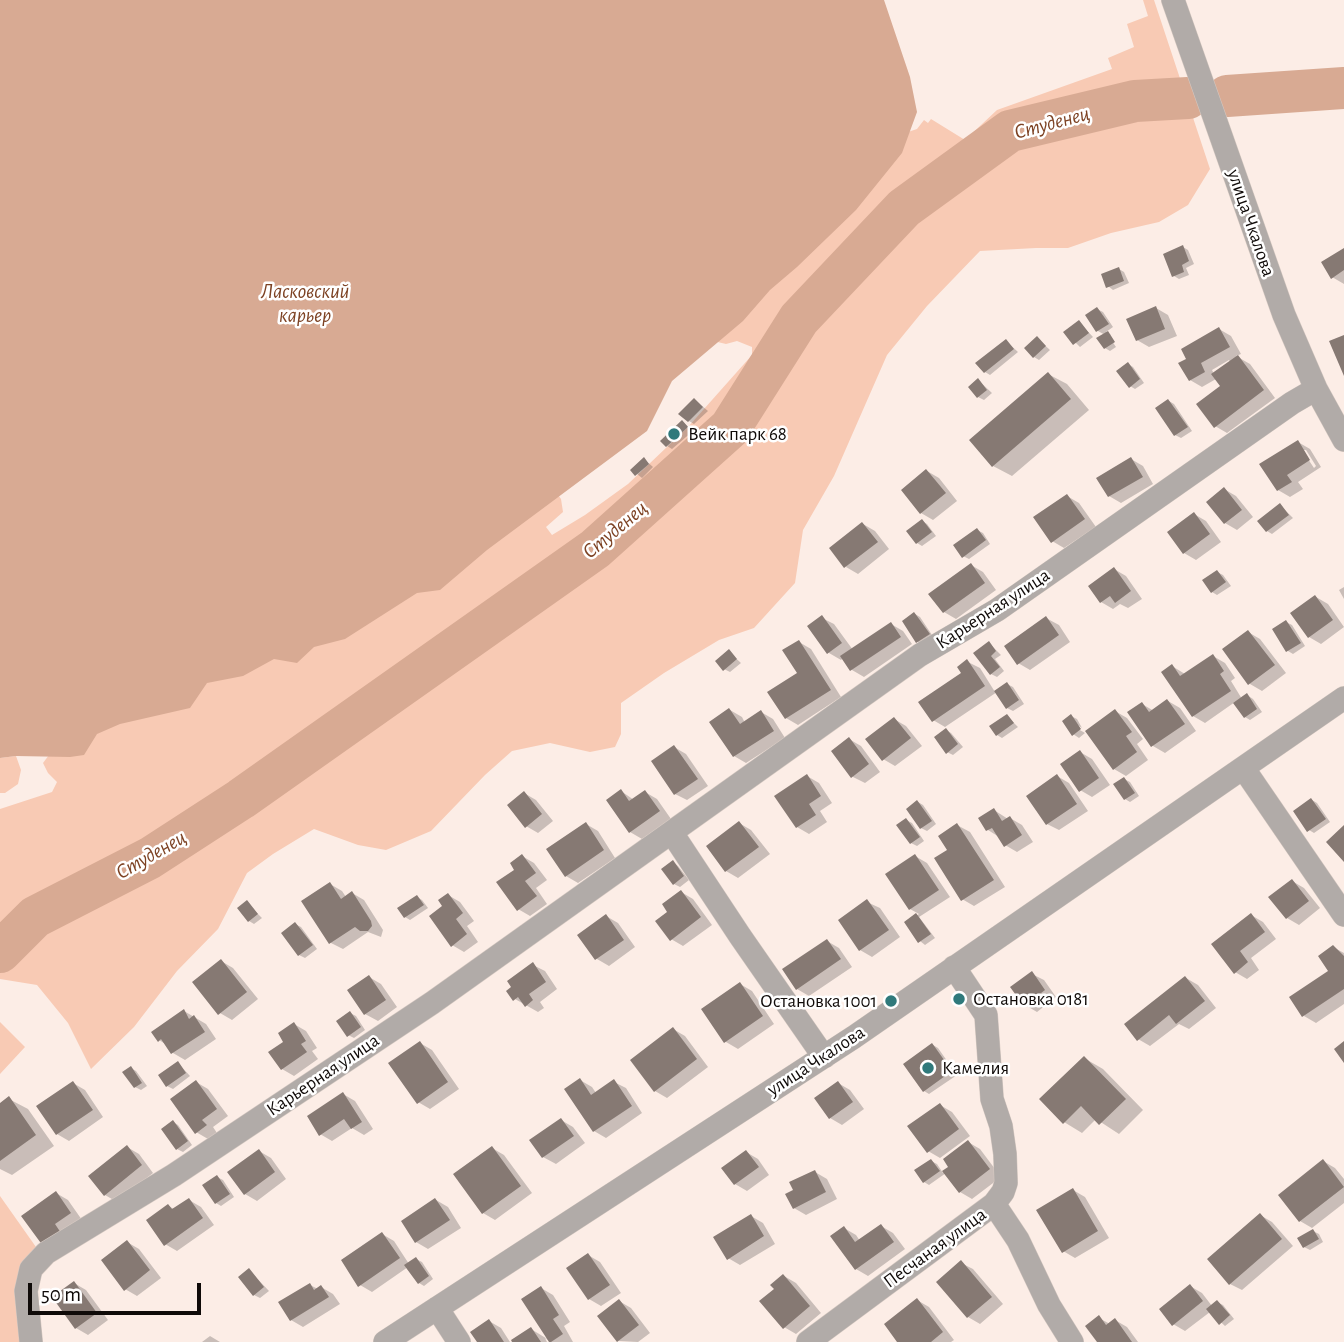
<!DOCTYPE html>
<meta charset="utf-8">
<style>
body{margin:0}
#map{position:relative;width:1344px;height:1342px;overflow:hidden;background:#fcede6;font-family:"Alegreya Sans",sans-serif}
canvas{display:block}
.scale{position:absolute;left:28px;top:1283px;width:173px;height:32px;box-sizing:border-box;border:4px solid #0f0a08;border-top:0;padding-left:9px;font-size:21px;line-height:24px;white-space:nowrap;color:#0f0a08;-webkit-text-stroke:5px #fff;paint-order:stroke}
</style>
<div id="map">
<canvas width="1344" height="1342"></canvas>
<div class="scale">50 m</div>
</div>
<script>
const context = document.querySelector('canvas').getContext('2d');
context.lineJoin = 'round';
function paint(path, color) { context.fillStyle = color; context.fill(path, 'evenodd'); }
const toPath = rows => new Path2D(rows.map(r => 'M' + r).join(''));
function strokePath(path, color, width, dash) { context.strokeStyle = color; context.lineWidth = width; context.lineCap = dash ? 'butt' : 'round'; context.setLineDash(dash || []); context.stroke(path); }
function drawText(font, color, halo, rows, align = 'center') {
  context.font = font + ' "Alegreya Sans",sans-serif'; context.lineWidth = 5; context.setLineDash([]); context.textBaseline = 'middle'; context.strokeStyle = halo; context.fillStyle = color; for (const [text, x, y, turn = 0] of rows) {
    context.save(); context.translate(x, y); context.rotate((+turn || 0) * Math.PI / 180); context.textAlign = isNaN(turn) ? turn : align; if (halo) context.strokeText(text, 0, 0); context.fillText(text, 0, 0); context.restore();
  }
}
paint(toPath([
 [1143,0,1154,0,1210,169,1188,205,1159,222,1111,233,1068,248,1036,248,980,251,927,306,887,355,834,476,803,530,795,583,754,628,719,640,664,673,621,703,621,734,615,747,590,752,550,743,512,751,485,775,431,831,386,850,358,845,314,829,273,854,247,873,218,929,177,971,134,1027,91,1069,68,1023,37,985,0,979,0,809,52,792,57,782,48,773,43,763,49,755,182,692,550,484,561,499,563,512,546,527,552,535,585,515,628,484,688,427,752,355,752,347,737,341,726,344,705,339,902,134,917,129,924,120,928,123,931,119,965,140,997,110,1112,69,1108,58,1134,47,1127,24,1148,16],
 [16,756,21,770,18,784,5,793,0,793,0,758],
 [0,1022,25,1047,0,1074],
 [0,1196,36,1247,20,1277,23,1342,0,1342]
]), '#f8cab4');
paint(toPath([
 [0,0,884,0,910,77,917,112,902,153,856,210,797,267,770,290,743,321,672,381,647,431,487,550,440,590,417,593,345,639,314,647,297,663,274,659,243,676,207,683,190,708,120,724,97,734,84,755,70,757,16,756,0,758]
]), '#d8aa93');
paint(toPath([
 [1183,247,1188,250,1194,264,1186,268,1189,275,1179,279,1174,276],
 [1344,250,1344,284,1332,277],
 [1119,269,1124,272,1129,283,1113,290,1108,286],
 [1156,308,1168,315,1177,336,1149,347,1137,340],
 [1097,309,1103,312,1113,327,1106,332,1111,335,1108,335,1116,347,1110,351,1105,348,1105,335,1098,331],
 [1079,322,1093,337,1080,347,1066,333],
 [1219,329,1231,336,1241,354,1236,356,1250,364,1275,398,1227,433,1215,426,1222,387,1216,379,1202,387,1190,380,1188,359],
 [1229,360,1230,362,1214,374,1212,370],
 [1038,339,1050,350,1039,360,1034,357],
 [1006,341,1018,352,990,375,985,372],
 [1128,364,1133,367,1144,383,1135,389,1130,386],
 [1048,374,1067,384,1089,410,1012,476,993,466],
 [978,380,992,393,984,400,978,397],
 [695,400,708,411,694,424,689,421],
 [1169,401,1174,404,1192,431,1181,438,1175,435,1157,409],
 [683,422,693,431,672,449,667,446],
 [1298,442,1310,449,1321,467,1298,482,1303,489,1290,497,1278,490],
 [1302,450,1306,450,1316,466,1314,468],
 [644,459,653,467,642,478,632,470],
 [1131,459,1143,466,1153,484,1121,503,1109,496],
 [927,471,939,478,957,501,933,520,921,513],
 [1224,489,1236,496,1253,517,1237,530,1225,523],
 [1067,496,1079,503,1096,527,1064,548,1052,541],
 [1280,505,1293,518,1272,534,1267,531],
 [1194,514,1206,521,1221,542,1196,560,1184,553],
 [922,521,927,524,936,536,922,546,917,543],
 [863,524,875,531,889,549,858,574,846,567],
 [977,530,983,533,990,544,969,559,963,556],
 [971,565,983,572,996,590,956,619,944,612],
 [1114,569,1126,576,1142,599,1128,608,1120,604,1113,609,1101,602],
 [1217,572,1223,575,1231,586,1217,595,1212,592],
 [1344,587,1344,599,1339,590],
 [1316,597,1328,604,1344,627,1321,644,1309,637],
 [915,614,920,617,934,638,923,645,918,642,904,622],
 [822,618,834,624,853,650,891,624,903,631,912,644,864,677,852,670,843,658,841,660,829,653,809,627],
 [1046,618,1059,625,1070,642,1030,670,1018,663],
 [1286,622,1292,625,1305,646,1293,654,1288,651],
 [1248,632,1260,639,1286,673,1262,691,1250,684],
 [799,642,811,649,841,697,798,725,786,718,800,674],
 [989,643,1001,655,995,659,1004,671,997,677,991,674],
 [729,652,741,663,730,672,724,669],
 [1213,656,1225,663,1235,678,1231,681,1242,699,1247,695,1253,699,1262,712,1250,720,1245,717,1235,702,1205,723,1193,716,1172,666,1185,674],
 [968,662,980,668,995,692,1007,684,1013,687,1024,704,1013,711,1007,708,997,692,945,727,933,720,964,673],
 [1168,701,1180,708,1196,731,1165,753,1153,746,1142,704,1154,711],
 [730,710,742,717,745,723,761,712,773,719,785,738,746,763,734,756],
 [1115,711,1127,718,1143,739,1137,744,1148,760,1126,776,1114,769],
 [1007,716,1018,727,1002,738,997,735],
 [1071,716,1077,719,1082,728,1075,723,1073,726,1085,733,1079,738,1073,734],
 [894,719,906,726,922,746,895,766,883,759],
 [946,730,951,733,963,747,953,755,947,752],
 [849,739,861,746,880,772,865,783,853,777],
 [674,747,686,754,708,786,687,800,675,794],
 [1080,752,1092,759,1110,785,1092,797,1080,790],
 [807,776,819,783,832,803,820,811,827,822,809,834,797,827],
 [1057,776,1069,783,1088,811,1059,830,1047,824],
 [1124,779,1130,782,1139,796,1130,802,1125,799],
 [621,791,634,800,645,792,657,799,671,819,642,839,630,832],
 [524,793,536,800,553,821,538,833,526,826],
 [1312,800,1317,803,1330,822,1314,833,1309,830],
 [918,802,923,805,936,824,927,831,921,828],
 [994,810,1008,819,1010,818,1022,825,1033,842,1017,852,1005,845,999,837,988,830],
 [906,820,912,823,924,841,917,846,911,843],
 [739,823,751,830,770,854,738,878,726,871],
 [586,824,598,831,615,858,578,883,566,876],
 [957,825,970,832,1005,887,974,906,962,899,950,851],
 [522,856,534,863,547,880,536,888,547,904,530,916,518,909,517,870],
 [915,856,927,863,950,897,919,917,935,938,925,945,920,941,906,923,919,914,910,909],
 [673,862,678,866,689,880,680,887,674,884],
 [1292,881,1304,888,1320,908,1299,925,1287,918],
 [330,884,342,891,346,897,352,893,364,900,383,930,381,937,368,932,343,949,331,943],
 [681,892,693,899,712,925,683,946,671,939],
 [448,895,460,902,474,921,467,926,478,942,464,952,452,945,445,907],
 [417,897,422,900,428,908,410,920,405,917],
 [867,902,880,908,900,937,872,957,860,950],
 [247,903,262,918,254,924,249,921],
 [1251,915,1263,922,1276,939,1251,958,1259,970,1247,979,1235,972,1213,944],
 [606,916,618,923,635,947,609,966,597,959,580,935],
 [295,924,301,927,317,949,305,958,299,955,283,933],
 [827,941,839,948,852,967,809,996,797,989],
 [1333,947,1344,953,1344,1004,1316,1023,1304,1016,1330,971],
 [221,961,233,968,258,999,232,1020,220,1013],
 [533,965,545,971,557,989,540,1002,544,1008,538,1012,515,999],
 [1032,974,1044,980,1056,997,1037,1012,1025,1005],
 [369,977,381,984,397,1007,378,1021,365,1014],
 [1186,978,1198,985,1216,1008,1189,1029,1179,1024,1150,1046,1138,1039],
 [740,984,752,991,774,1024,738,1049,726,1042,703,1009],
 [184,1011,206,1024,216,1039,185,1060,173,1053,167,1045,159,1040],
 [350,1013,356,1016,365,1030,354,1038,348,1035],
 [294,1024,306,1031,317,1048,312,1051,318,1059,294,1076,282,1069,286,1042],
 [673,1029,685,1036,708,1067,667,1098,655,1091],
 [420,1043,432,1050,459,1089,430,1109,418,1102],
 [933,1045,938,1048,957,1075,929,1094,924,1091],
 [1084,1058,1103,1069,1143,1110,1119,1134,1096,1119,1082,1133,1064,1122],
 [178,1063,190,1076,173,1089,167,1086],
 [131,1068,136,1071,147,1086,141,1090,135,1087,125,1072],
 [580,1080,592,1087,596,1093,614,1082,626,1088,642,1113,606,1138,594,1131],
 [196,1082,208,1089,228,1116,213,1127,217,1133,208,1139,196,1132],
 [73,1083,85,1090,103,1117,69,1141,57,1134],
 [838,1083,850,1090,864,1109,842,1125,830,1118],
 [343,1094,355,1101,373,1129,364,1135,352,1128,332,1141,320,1134],
 [9,1099,28,1109,54,1146,12,1175,0,1169,0,1105],
 [940,1105,952,1112,970,1136,940,1158,928,1151],
 [561,1120,573,1127,585,1143,556,1164,543,1157,532,1141],
 [173,1122,178,1125,192,1145,183,1152,177,1149],
 [968,1142,980,1149,1001,1177,972,1199,960,1192,946,1173,929,1185,924,1182,931,1161,937,1164,943,1173,951,1167],
 [127,1147,139,1154,153,1173,117,1202,105,1195],
 [492,1148,504,1155,532,1193,495,1220,483,1213],
 [259,1151,271,1158,286,1179,257,1201,245,1194],
 [746,1152,758,1159,769,1175,747,1191,735,1184],
 [1323,1161,1335,1168,1344,1179,1344,1203,1312,1228,1300,1221,1280,1195],
 [815,1172,827,1179,837,1199,806,1215,794,1208],
 [217,1177,223,1180,234,1197,221,1206,216,1203],
 [1073,1190,1085,1197,1109,1238,1075,1258,1063,1251],
 [56,1193,68,1200,82,1220,44,1245],
 [189,1200,201,1207,214,1225,177,1251,165,1244,169,1206,175,1210],
 [436,1200,448,1207,461,1228,428,1249,416,1242],
 [1260,1215,1272,1222,1293,1246,1242,1290,1230,1284],
 [751,1216,763,1223,775,1244,740,1265,728,1258],
 [881,1226,893,1233,905,1249,868,1276,856,1269,844,1228,856,1235,860,1241],
 [1313,1231,1319,1234,1323,1242,1310,1250,1304,1247],
 [382,1234,394,1241,409,1264,416,1259,422,1262,433,1279,424,1286,419,1283,408,1267,372,1292,360,1285],
 [127,1242,139,1249,161,1278,137,1296,125,1289],
 [588,1255,600,1262,621,1293,601,1306,589,1299],
 [961,1263,973,1269,1003,1304,980,1324,968,1317],
 [249,1270,269,1291,260,1298,254,1295],
 [784,1276,796,1283,821,1313,796,1334,784,1327,776,1290],
 [74,1283,86,1290,108,1320,88,1335,76,1328],
 [310,1285,318,1289,321,1287,333,1294,340,1304,303,1327,291,1320],
 [1190,1286,1202,1293,1212,1306,1217,1302,1223,1305,1234,1319,1225,1326,1210,1312,1185,1331,1173,1324],
 [541,1288,553,1295,570,1322,564,1326,573,1342,551,1342,545,1338,547,1342,514,1342,531,1329,549,1340],
 [917,1300,929,1307,954,1340,951,1342,900,1342],
 [619,1301,631,1308,650,1333,638,1342,619,1341,600,1316],
 [1099,1318,1110,1324,1115,1320,1127,1327,1138,1342,1099,1342],
 [489,1321,501,1328,510,1342,479,1342],
 [210,1336,220,1342,202,1342]
]), '#0003');
strokePath(toPath([
 [1227,96,1344,88],
 [0,952,35,917,150,858,241,799,595,549,730,428,799,319,904,208,1010,131,1135,101,1188,98]
]), '#d8aa93', 42);
paint(toPath([
 [1183,245,1189,261,1182,265,1184,272,1172,277,1163,254],
 [1344,248,1344,270,1331,279,1321,262],
 [1119,267,1124,281,1106,288,1101,274],
 [1156,306,1165,329,1136,341,1126,319],
 [1097,307,1109,324,1096,332,1085,315],
 [1079,320,1089,333,1073,345,1063,332],
 [1219,327,1230,347,1201,363,1205,372,1189,381,1178,363,1186,359,1181,349],
 [1108,331,1115,342,1104,349,1096,338],
 [1344,335,1344,376,1329,341],
 [1037,336,1046,346,1033,358,1024,348],
 [1006,339,1014,349,984,373,975,363],
 [1238,355,1264,390,1214,428,1196,404,1220,386,1211,374],
 [1128,362,1140,379,1129,388,1116,371],
 [1048,372,1071,399,992,467,969,440],
 [978,378,987,390,977,398,968,387],
 [694,398,703,407,688,422,678,414],
 [1168,399,1188,427,1174,436,1155,408],
 [682,420,688,427,666,447,660,441],
 [1298,440,1310,460,1287,475,1292,482,1277,491,1259,464],
 [644,457,649,464,635,476,630,470],
 [1131,457,1143,477,1108,497,1096,478],
 [926,469,946,493,920,514,901,490],
 [1224,487,1242,510,1224,524,1206,502],
 [1067,494,1085,519,1051,543,1033,517],
 [1280,503,1289,515,1266,532,1257,521],
 [1194,512,1210,534,1183,554,1167,532],
 [922,519,932,532,916,544,906,531],
 [862,522,878,542,844,568,829,548],
 [977,528,986,540,962,558,953,545],
 [971,563,985,583,943,613,928,594],
 [1114,567,1131,591,1115,603,1110,596,1100,603,1088,586],
 [1217,570,1226,582,1211,593,1202,580],
 [1315,595,1333,620,1308,638,1290,613],
 [914,612,930,634,916,643,902,621],
 [822,615,842,643,827,654,807,626],
 [1046,616,1059,635,1017,665,1004,646],
 [1286,620,1301,643,1286,652,1272,629],
 [891,622,901,637,850,671,840,656],
 [1248,630,1275,665,1248,685,1222,649],
 [799,640,831,690,785,719,767,692,797,673,782,650],
 [989,641,996,651,991,656,1000,667,990,675,973,653],
 [729,649,737,659,723,671,715,661],
 [1213,654,1224,671,1220,674,1231,691,1192,717,1161,672,1172,664,1180,676],
 [967,659,985,686,932,722,918,702,961,673,957,667],
 [1007,682,1019,700,1006,709,994,691],
 [1247,693,1257,709,1244,718,1233,703],
 [1167,699,1185,724,1151,747,1127,712,1142,702,1149,712],
 [729,708,740,724,761,710,774,731,733,757,709,722],
 [1115,709,1132,732,1126,736,1137,752,1113,770,1085,731],
 [1007,714,1014,723,996,736,989,726],
 [1071,714,1081,729,1072,736,1062,721],
 [894,717,911,738,882,761,865,739],
 [946,728,958,744,946,754,934,737],
 [849,737,869,764,851,778,831,751],
 [674,745,698,779,674,795,651,761],
 [1080,750,1099,778,1079,792,1060,764],
 [807,774,821,796,809,804,816,815,796,828,774,796],
 [1057,774,1077,804,1046,825,1026,796],
 [1124,777,1135,793,1124,800,1113,784],
 [621,789,629,801,645,790,660,811,629,833,606,800],
 [524,791,542,814,525,828,507,805],
 [1311,798,1326,819,1307,832,1293,811],
 [917,800,932,821,920,829,906,809],
 [994,808,1002,821,1010,816,1022,835,1004,847,992,828,986,831,978,818],
 [906,818,920,837,910,844,896,825],
 [739,821,759,847,725,872,706,846],
 [586,822,604,850,565,877,546,849],
 [957,823,994,880,961,901,934,858,947,850,938,836],
 [1344,825,1344,862,1326,842],
 [522,854,536,873,525,881,537,896,517,911,496,882,514,870,510,863],
 [915,854,939,890,909,910,885,874],
 [673,860,684,876,673,885,661,869],
 [1292,879,1309,901,1286,919,1268,897],
 [330,882,341,899,352,891,371,921,372,926,368,931,360,931,355,927,329,944,301,901],
 [681,890,701,917,670,941,655,921,667,912,662,904],
 [448,893,463,913,456,919,467,934,451,947,429,916,442,906,438,900],
 [417,895,424,905,404,918,397,908],
 [867,899,889,930,859,951,838,920],
 [247,900,258,914,248,922,237,908],
 [916,913,931,934,918,943,904,922],
 [1251,913,1265,932,1240,951,1248,962,1234,974,1211,944],
 [606,914,624,940,595,960,577,935],
 [295,922,313,945,298,956,281,933],
 [827,939,841,959,796,990,782,969],
 [1333,945,1344,956,1344,989,1302,1017,1289,997,1328,971,1318,956],
 [221,959,247,992,218,1015,192,982],
 [533,962,546,982,529,994,533,1000,525,1007,518,997,513,1001,506,991,511,987,507,981],
 [1032,971,1045,990,1024,1006,1010,987],
 [369,975,386,1000,364,1015,347,990],
 [1185,976,1205,1001,1176,1024,1169,1015,1137,1041,1124,1024],
 [740,982,763,1016,724,1043,701,1009],
 [184,1009,189,1019,194,1015,205,1032,171,1054,161,1039,158,1042,151,1032],
 [350,1011,361,1027,347,1037,336,1021],
 [294,1022,306,1041,301,1044,307,1052,281,1070,268,1052,283,1042,278,1033],
 [673,1027,697,1059,654,1092,630,1060],
 [420,1041,448,1082,417,1104,388,1063],
 [1344,1041,1344,1063,1334,1049],
 [932,1043,952,1071,923,1092,903,1064],
 [1084,1056,1126,1099,1099,1125,1081,1106,1063,1124,1039,1099],
 [178,1061,186,1073,166,1087,158,1075],
 [131,1066,142,1083,134,1088,122,1072],
 [580,1078,591,1095,614,1079,632,1106,593,1132,564,1089],
 [196,1080,217,1109,202,1120,207,1125,195,1134,170,1099],
 [73,1081,93,1110,56,1135,36,1106],
 [838,1081,853,1102,829,1119,814,1098],
 [343,1092,362,1122,351,1129,344,1119,319,1136,307,1116],
 [9,1096,36,1135,0,1161,0,1103],
 [940,1103,959,1129,927,1153,907,1126],
 [561,1118,574,1136,542,1158,529,1140],
 [173,1120,188,1141,176,1150,161,1129],
 [968,1140,990,1169,959,1193,942,1171,948,1167,943,1159],
 [127,1145,142,1165,104,1196,88,1176],
 [492,1146,521,1186,482,1214,453,1174],
 [259,1149,275,1172,244,1195,227,1172],
 [746,1150,759,1167,734,1185,721,1168],
 [931,1159,940,1171,923,1183,914,1170],
 [1323,1159,1344,1187,1299,1222,1278,1195],
 [815,1170,826,1192,793,1209,785,1194,793,1190,789,1182],
 [217,1175,230,1194,215,1204,202,1185],
 [1073,1188,1098,1231,1062,1253,1036,1210],
 [56,1191,71,1213,55,1224,61,1233,43,1246,21,1216],
 [189,1198,203,1218,164,1246,146,1220,168,1204,172,1209],
 [435,1198,450,1220,415,1243,401,1221],
 [1260,1213,1282,1239,1229,1285,1207,1259],
 [751,1214,764,1236,727,1260,713,1237],
 [881,1224,894,1242,855,1270,830,1236,844,1226,855,1242],
 [1313,1229,1319,1239,1303,1248,1297,1238],
 [382,1232,400,1258,358,1287,341,1260],
 [127,1240,150,1270,124,1291,101,1260],
 [588,1253,610,1285,588,1300,566,1268],
 [416,1257,429,1276,418,1284,404,1265],
 [961,1260,992,1297,967,1318,936,1282],
 [249,1268,264,1287,253,1296,238,1277],
 [783,1274,810,1306,783,1329,759,1301,774,1289,770,1285],
 [74,1281,97,1313,75,1329,52,1297],
 [310,1283,314,1290,321,1285,329,1297,290,1321,278,1302],
 [1190,1284,1203,1301,1172,1326,1159,1309],
 [541,1286,559,1315,553,1319,563,1334,551,1342,549,1342,521,1299],
 [917,1298,943,1332,931,1342,897,1342,884,1324],
 [619,1299,639,1325,617,1342,597,1316],
 [1217,1300,1230,1315,1219,1325,1206,1309],
 [1099,1315,1106,1325,1115,1318,1132,1342,1097,1342,1085,1326],
 [489,1319,504,1342,477,1342,470,1332],
 [531,1327,541,1342,512,1342,511,1340]
]), '#867973');
const minor = toPath([
 [1173,0,1284,315,1316,389,1344,440],
 [1244,769,1344,915],
 [672,833,740,936,824,1057],
 [994,1204,1018,1240,1049,1305,1072,1342],
 [437,1308,459,1342],
 [31,1342,26,1291,31,1269,46,1253,174,1175,432,1003,920,655,997,610,1292,403,1316,389],
 [385,1342,854,1037,1344,698],
 [808,1342,994,1204,1003,1192,1006,1183,1005,1154,1001,1126,992,1099,986,1015,954,967]
]);
strokePath(minor, '#d6c9c2', 24);
strokePath(minor, '#b1aba8', 23);
for (const [x, y, r, color] of [
 [674,434,7,"#2f797b"],
 [959,999,7,"#2f797b"],
 [891,1001,7,"#2f797b"],
 [928,1068,7,"#2f797b"]
]) { const dot = new Path2D(); dot.arc(x, y, r, 0, 2 * Math.PI); context.fillStyle = color; context.fill(dot); strokePath(dot, '#fff', 2.5); }
drawText('19px', '#0f0a08', '#fff', [
 ["улица Чкалова",1251,223,71],
 ["Карьерная улица",993,609,-33],
 ["улица Чкалова",816,1061,-33],
 ["Карьерная улица",323,1075,-34],
 ["Песчаная улица",935,1248,-36]
]);
drawText('19px', '#0f0a08', '#fff', [
 ["Вейк парк 68",688,434],
 ["Остановка 0181",973,999],
 ["Остановка 1001",877,1001,"right"],
 ["Камелия",942,1068]
], 'left');
drawText('italic 21px', '#7d4223', '#fff', [
 ["Студенец",1052,123,-15],
 ["Ласковский",305,292],
 ["карьер",305,316],
 ["Студенец",615,530,-40],
 ["Студенец",151,855,-30]
]);
</script>
